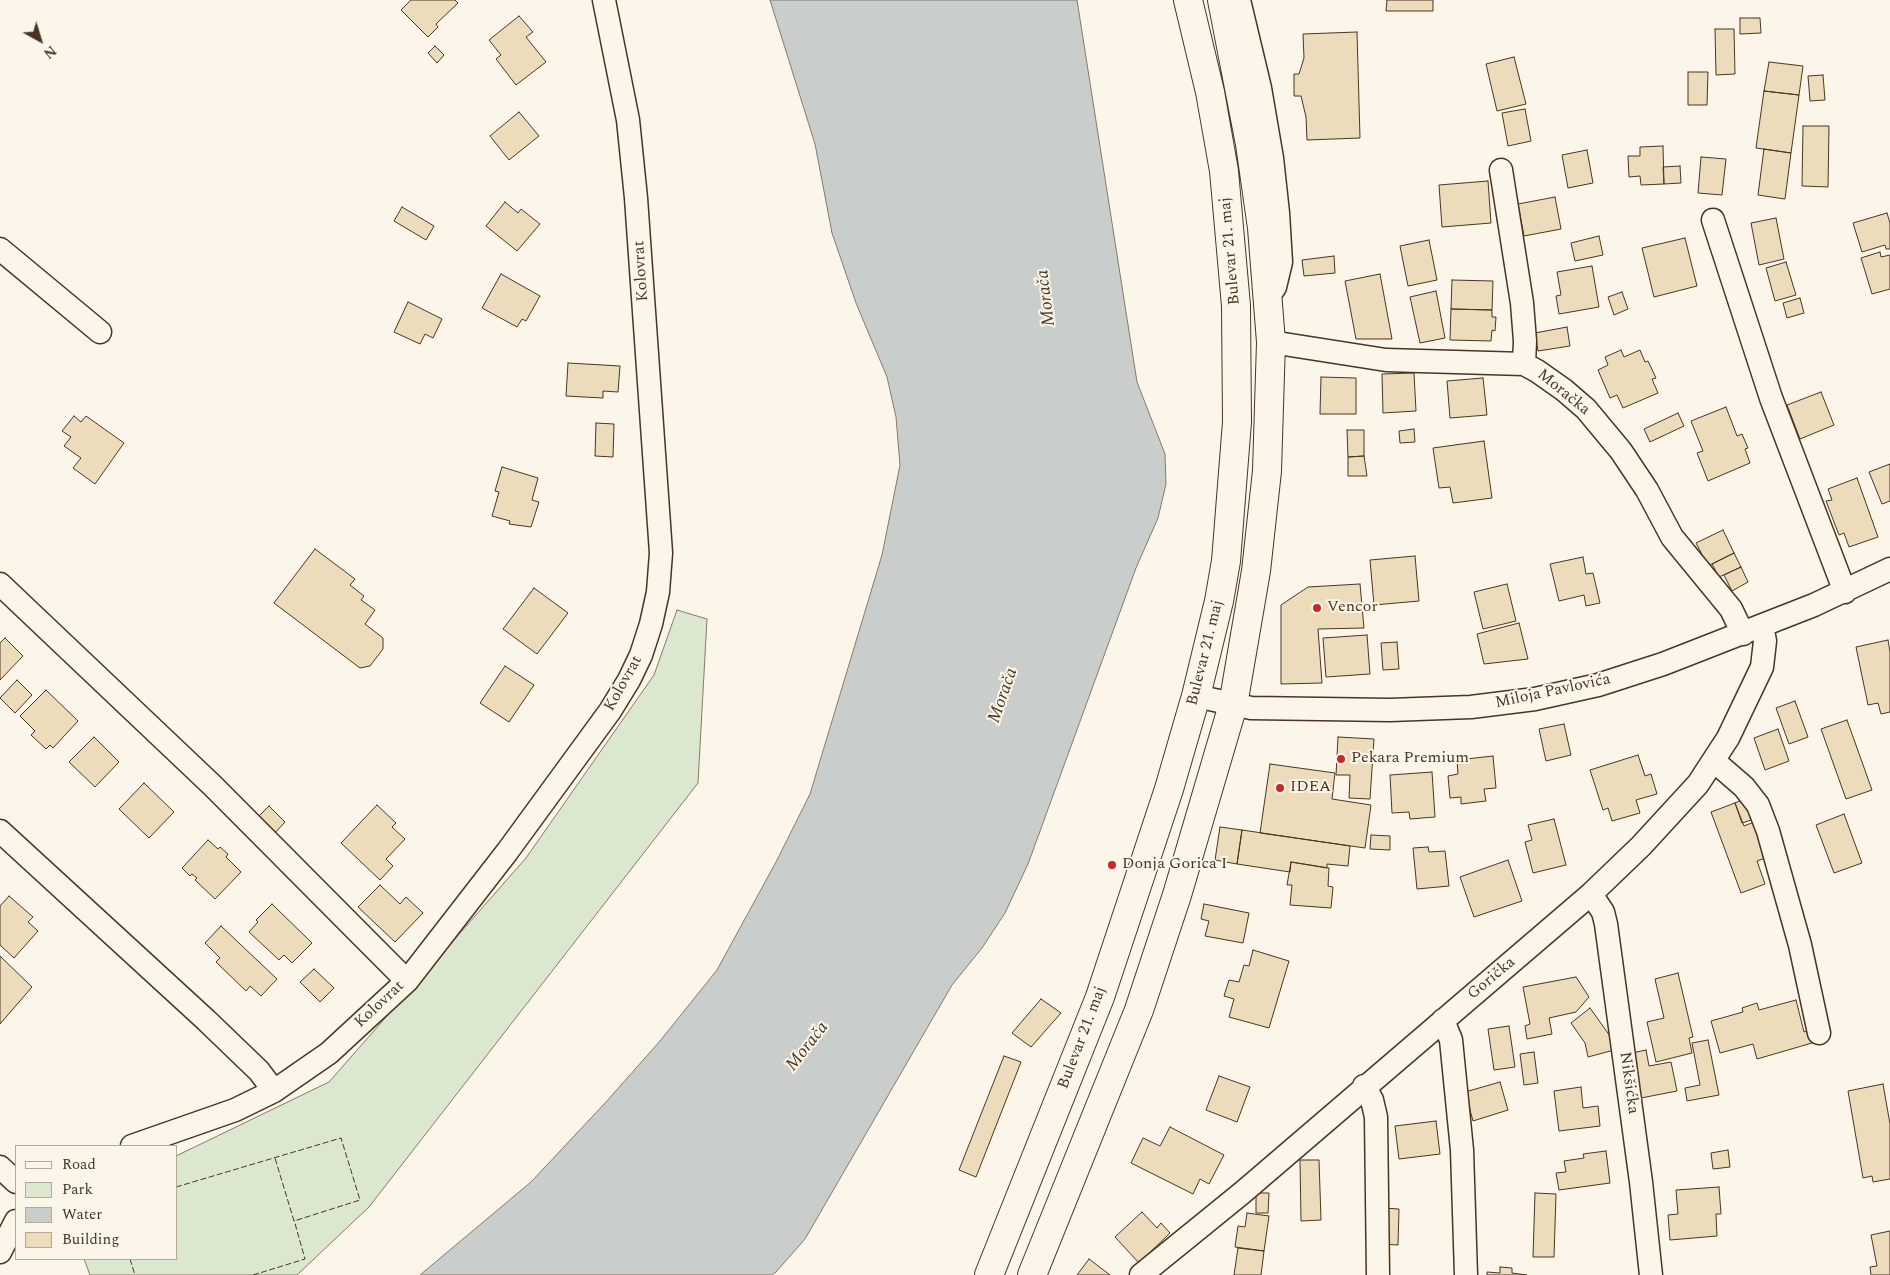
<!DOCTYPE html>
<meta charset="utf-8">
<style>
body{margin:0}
#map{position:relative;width:1890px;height:1275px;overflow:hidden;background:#fbf6e9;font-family:Spectral,serif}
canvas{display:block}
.legend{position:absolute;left:15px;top:1145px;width:162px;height:115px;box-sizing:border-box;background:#fbf6e9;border:1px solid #b4a999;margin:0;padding:6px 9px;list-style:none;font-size:15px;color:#4a3520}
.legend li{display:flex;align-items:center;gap:10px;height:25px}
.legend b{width:25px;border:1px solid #b4a999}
.north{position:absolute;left:15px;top:15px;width:50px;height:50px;-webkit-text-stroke:4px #fbf6e9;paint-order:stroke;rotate:141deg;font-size:14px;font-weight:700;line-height:20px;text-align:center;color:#4a3520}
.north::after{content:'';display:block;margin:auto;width:18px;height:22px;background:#4a3520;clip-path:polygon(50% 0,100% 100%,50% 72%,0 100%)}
</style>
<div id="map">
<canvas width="1890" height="1275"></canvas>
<ul class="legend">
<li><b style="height:6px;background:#fbf6e9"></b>Road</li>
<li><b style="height:14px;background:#dce7d0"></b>Park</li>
<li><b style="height:14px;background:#c9cecd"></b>Water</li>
<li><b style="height:14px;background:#ecdcbc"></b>Building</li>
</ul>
<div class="north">N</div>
</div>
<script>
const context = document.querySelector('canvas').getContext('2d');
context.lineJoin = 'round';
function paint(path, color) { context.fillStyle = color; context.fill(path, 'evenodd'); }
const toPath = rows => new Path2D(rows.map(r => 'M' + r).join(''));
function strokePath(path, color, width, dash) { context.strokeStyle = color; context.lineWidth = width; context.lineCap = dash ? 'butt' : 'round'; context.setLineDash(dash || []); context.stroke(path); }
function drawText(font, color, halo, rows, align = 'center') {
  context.font = font + ' Spectral,serif'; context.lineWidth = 4; context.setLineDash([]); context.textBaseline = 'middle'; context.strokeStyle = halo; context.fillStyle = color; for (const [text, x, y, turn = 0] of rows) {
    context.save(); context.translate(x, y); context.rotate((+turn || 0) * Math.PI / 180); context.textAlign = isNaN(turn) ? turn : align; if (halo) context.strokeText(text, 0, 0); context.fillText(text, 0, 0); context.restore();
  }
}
const green = toPath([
 [677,610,707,619,698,783,369,1207,297,1275,90,1275,84,1259,176,1259,176,1156,329,1082,526,858,654,675,677,610]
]);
paint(green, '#dce7d0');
strokePath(green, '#887966', 1);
const water = toPath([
 [770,0,1077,0,1137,382,1165,454,1166,484,1158,518,1136,568,1028,864,1005,913,982,948,952,985,805,1239,776,1272,772,1275,420,1275,531,1182,606,1102,660,1041,717,970,776,862,810,794,882,555,900,465,896,417,887,377,856,303,832,233,815,144,770,0]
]);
paint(water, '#c9cecd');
strokePath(water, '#887966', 1);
const building = toPath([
 [411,0,455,0,458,3,436,24,438,27,428,37,401,10,411,0],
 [1387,0,1433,0,1433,11,1386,11,1387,0],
 [519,16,533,32,526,37,546,62,516,85,496,59,501,55,489,40,519,16],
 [1740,18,1760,18,1761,33,1740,34,1740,18],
 [1715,29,1734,29,1735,74,1716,75,1715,29],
 [1357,32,1360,138,1307,140,1306,117,1301,96,1294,96,1294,74,1299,74,1304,58,1303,34,1357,32],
 [435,46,444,55,437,63,428,53,435,46],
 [1514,57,1526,104,1497,111,1486,64,1514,57],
 [1769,62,1803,66,1799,95,1764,91,1769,62],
 [1688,72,1708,72,1707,105,1688,105,1688,72],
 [1823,75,1825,100,1810,101,1808,76,1823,75],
 [1764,91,1799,95,1791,153,1756,148,1764,91],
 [1525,109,1531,141,1508,146,1502,113,1525,109],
 [519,112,539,136,509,160,490,136,519,112],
 [1803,126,1829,126,1828,187,1802,186,1803,126],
 [1663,146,1664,184,1641,185,1640,176,1629,177,1628,156,1640,156,1640,147,1663,146],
 [1764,149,1791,153,1785,199,1758,195,1764,149],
 [1587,150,1593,183,1568,188,1562,155,1587,150],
 [1701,157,1726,159,1722,195,1698,193,1701,157],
 [1680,166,1681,183,1664,184,1663,167,1680,166],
 [1488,181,1491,223,1442,227,1439,185,1488,181],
 [1555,197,1561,229,1524,236,1518,204,1555,197],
 [505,202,518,213,521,209,540,224,517,251,486,226,505,202],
 [402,207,434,226,426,240,394,221,402,207],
 [1887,213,1890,223,1890,249,1886,249,1885,245,1862,252,1853,223,1887,213],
 [1776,218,1784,259,1759,265,1751,223,1776,218],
 [1599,236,1603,255,1575,261,1571,243,1599,236],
 [1685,238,1697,286,1654,297,1642,248,1685,238],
 [1429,240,1437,280,1408,286,1400,246,1429,240],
 [1880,252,1881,257,1890,255,1890,289,1872,294,1861,258,1880,252],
 [1334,256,1335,273,1304,276,1302,260,1334,256],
 [1786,262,1796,295,1775,301,1766,268,1786,262],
 [1592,266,1599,307,1559,314,1556,296,1561,295,1557,272,1592,266],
 [501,274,540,296,526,321,522,319,517,327,482,308,501,274],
 [1380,274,1392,339,1356,339,1345,281,1380,274],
 [1452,280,1493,281,1492,310,1451,309,1452,280],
 [1436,291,1445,338,1420,343,1410,297,1436,291],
 [1622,292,1628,309,1614,315,1608,297,1622,292],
 [1800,298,1804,313,1787,318,1783,303,1800,298],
 [408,302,442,319,433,338,425,334,420,344,394,332,408,302],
 [1451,309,1492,310,1492,317,1496,317,1495,331,1492,330,1491,341,1450,340,1451,309],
 [1567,327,1570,346,1538,351,1535,333,1567,327],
 [1621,350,1624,357,1640,350,1645,362,1648,361,1656,378,1652,379,1658,393,1623,408,1617,395,1610,398,1598,370,1608,365,1605,357,1621,350],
 [568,363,620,366,618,392,603,391,603,398,566,396,568,363],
 [1414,373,1416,411,1383,413,1382,374,1414,373],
 [1321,377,1356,378,1356,414,1320,414,1321,377],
 [1483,378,1487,415,1450,418,1447,381,1483,378],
 [1821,392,1834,425,1800,439,1787,405,1821,392],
 [1726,407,1737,436,1742,434,1748,448,1745,449,1750,463,1708,481,1697,453,1703,451,1691,421,1726,407],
 [1678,413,1684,426,1650,442,1644,429,1678,413],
 [74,416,81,422,86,416,124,443,95,484,73,468,81,458,64,446,71,437,62,431,74,416],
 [596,423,614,424,613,457,595,456,596,423],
 [1414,429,1415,442,1400,443,1399,431,1414,429],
 [1347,430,1364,430,1364,456,1348,457,1347,430],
 [1484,441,1492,498,1453,503,1450,487,1439,488,1433,448,1484,441],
 [1364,456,1367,476,1348,476,1348,457,1364,456],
 [1890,464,1890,501,1882,504,1869,472,1890,464],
 [502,467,538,478,532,500,539,502,531,527,509,524,510,521,492,516,499,492,495,491,502,467],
 [1857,478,1878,537,1849,547,1844,533,1839,535,1826,501,1832,500,1828,489,1857,478],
 [1723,530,1734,553,1708,566,1696,543,1723,530],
 [315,549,355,579,350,585,364,596,361,600,375,610,365,624,383,638,383,649,370,666,360,668,274,603,315,549],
 [1734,553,1741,567,1719,577,1712,564,1734,553],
 [1415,556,1419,601,1374,605,1370,560,1415,556],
 [1583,557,1586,574,1593,573,1600,603,1586,606,1584,595,1559,601,1550,564,1583,557],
 [1741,567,1748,582,1732,591,1724,575,1741,567],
 [1360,584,1364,628,1318,629,1322,683,1281,684,1281,605,1308,587,1360,584],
 [1507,584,1516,621,1483,629,1474,592,1507,584],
 [534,588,568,613,537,654,503,629,534,588],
 [1519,623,1528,659,1484,664,1477,634,1519,623],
 [1367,635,1370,674,1326,677,1323,638,1367,635],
 [5,638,23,656,0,680,0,643,5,638],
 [1888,640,1890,652,1890,712,1881,714,1878,703,1868,705,1856,647,1888,640],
 [1397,642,1399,669,1383,670,1381,643,1397,642],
 [505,666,534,685,509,722,480,703,505,666],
 [17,680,32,695,15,713,0,698,17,680],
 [46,690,78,721,53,748,50,745,46,749,31,735,35,731,20,716,46,690],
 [1795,701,1808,737,1789,744,1776,708,1795,701],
 [1847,720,1872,790,1846,799,1821,729,1847,720],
 [1564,724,1571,755,1546,761,1539,729,1564,724],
 [1778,729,1789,761,1765,770,1754,738,1778,729],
 [94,737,119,762,95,787,69,762,94,737],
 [1338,737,1374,739,1370,799,1349,798,1350,775,1336,775,1338,737],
 [1638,755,1645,776,1651,774,1657,794,1636,800,1640,813,1612,821,1608,808,1603,810,1590,770,1638,755],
 [1493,756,1496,788,1484,789,1486,801,1461,804,1461,797,1450,798,1448,776,1458,774,1457,760,1493,756],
 [1270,764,1335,773,1332,799,1371,805,1365,848,1260,833,1270,764],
 [1432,772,1435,817,1410,819,1409,812,1392,813,1390,775,1432,772],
 [144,783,174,812,149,838,119,809,144,783],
 [1750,797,1757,818,1742,823,1735,803,1750,797],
 [1735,803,1744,826,1754,822,1771,856,1757,861,1765,884,1741,893,1711,812,1735,803],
 [377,805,396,823,392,827,405,839,386,859,393,866,380,880,341,843,377,805],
 [269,806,285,822,273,835,257,818,269,806],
 [1844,814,1862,863,1834,873,1816,825,1844,814],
 [1554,819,1566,865,1533,873,1525,842,1532,840,1528,825,1554,819],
 [1220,827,1242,830,1237,864,1215,860,1220,827],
 [1242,830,1350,846,1348,866,1327,864,1327,868,1291,862,1290,872,1237,864,1242,830],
 [1371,835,1390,836,1390,850,1370,849,1371,835],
 [208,840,218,849,220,847,228,854,226,857,241,872,215,899,195,880,197,878,192,874,190,876,182,868,208,840],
 [1428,847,1429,852,1445,851,1449,886,1417,889,1413,848,1428,847],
 [1508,860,1522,901,1474,917,1460,877,1508,860],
 [1291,862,1329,868,1328,886,1333,887,1331,908,1290,905,1292,885,1287,885,1291,862],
 [380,885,400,904,406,897,423,913,395,942,358,907,380,885],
 [9,896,33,917,28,922,38,931,14,958,0,945,0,906,9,896],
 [272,904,312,943,292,963,284,955,279,960,249,932,258,922,256,920,272,904],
 [1204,904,1249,913,1243,943,1205,936,1209,921,1201,919,1204,904],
 [221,926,277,979,261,996,250,986,246,991,216,962,220,958,205,943,221,926],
 [1253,950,1289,961,1269,1028,1229,1017,1234,999,1224,996,1229,980,1239,982,1244,965,1249,966,1253,950],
 [0,956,32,987,0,1024,0,956],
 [314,969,334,988,320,1002,300,982,314,969],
 [1678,973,1693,1037,1689,1038,1692,1053,1656,1062,1647,1022,1664,1018,1655,979,1678,973],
 [1576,977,1589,997,1576,1012,1549,1018,1552,1034,1527,1039,1525,1026,1530,1024,1523,987,1576,977],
 [1041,999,1061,1013,1031,1047,1012,1033,1041,999],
 [1796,1000,1804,1032,1809,1030,1812,1043,1757,1059,1753,1044,1720,1053,1711,1021,1743,1012,1742,1008,1757,1003,1759,1010,1796,1000],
 [1590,1008,1610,1036,1614,1050,1588,1057,1585,1043,1571,1023,1590,1008],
 [1509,1026,1515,1067,1494,1070,1488,1029,1509,1026],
 [1708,1040,1719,1095,1687,1101,1685,1088,1700,1085,1692,1043,1708,1040],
 [1646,1050,1649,1066,1671,1062,1677,1091,1641,1098,1632,1053,1646,1050],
 [1534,1052,1538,1083,1524,1085,1520,1054,1534,1052],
 [1004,1056,1021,1062,976,1177,959,1170,1004,1056],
 [1219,1076,1250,1087,1237,1122,1206,1110,1219,1076],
 [1500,1082,1508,1110,1473,1121,1465,1092,1500,1082],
 [1883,1084,1890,1124,1890,1179,1873,1182,1872,1176,1863,1178,1848,1091,1883,1084],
 [1581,1087,1583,1108,1598,1106,1600,1126,1559,1131,1554,1091,1581,1087],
 [1436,1121,1440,1154,1399,1159,1395,1126,1436,1121],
 [1170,1127,1224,1155,1209,1184,1200,1179,1193,1194,1131,1163,1143,1138,1160,1146,1170,1127],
 [1728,1150,1730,1167,1713,1169,1711,1153,1728,1150],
 [1606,1151,1610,1183,1559,1190,1556,1173,1566,1172,1564,1161,1584,1158,1583,1154,1606,1151],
 [1300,1160,1319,1160,1321,1220,1301,1221,1300,1160],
 [1719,1187,1721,1214,1716,1214,1717,1236,1670,1240,1668,1215,1678,1214,1676,1190,1719,1187],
 [1256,1193,1269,1193,1268,1213,1256,1213,1256,1193],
 [1535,1193,1556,1194,1554,1257,1533,1257,1535,1193],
 [1383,1208,1399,1209,1398,1245,1382,1244,1383,1208],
 [1142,1212,1157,1228,1161,1223,1170,1233,1139,1263,1115,1237,1142,1212],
 [1247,1213,1269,1216,1264,1251,1235,1247,1238,1226,1245,1227,1247,1213],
 [1890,1231,1890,1275,1871,1275,1870,1267,1877,1266,1871,1235,1890,1231],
 [1238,1248,1264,1251,1261,1275,1234,1275,1238,1248],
 [1089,1259,1110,1275,1077,1275,1089,1259],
 [1500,1267,1512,1268,1512,1273,1527,1275,1487,1275,1487,1272,1500,1273,1500,1267]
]);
paint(building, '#ecdcbc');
strokePath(building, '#4a3520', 1);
const street = toPath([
 [1239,0,1260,88,1272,158,1278,213,1281,262,1275,287,1268,297],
 [1501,170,1522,303,1525,341,1524,364],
 [1713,220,1771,398,1845,592],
 [0,249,100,332],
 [1271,342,1386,360,1524,364,1537,371,1564,390,1586,409,1621,451,1647,490,1672,537,1731,609,1743,634],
 [0,584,213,786,407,981],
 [1196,696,1251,708,1390,710,1471,707,1535,699,1598,685,1663,664,1814,605,1890,569],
 [1714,761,1744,787,1758,805,1768,831,1800,945,1819,1033],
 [0,831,206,1020,259,1071,274,1091],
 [1591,894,1603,912,1606,924,1641,1182,1651,1275],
 [1443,1020,1451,1040,1462,1150,1466,1275],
 [1364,1086,1372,1100,1376,1117,1378,1275],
 [132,1146,235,1110,274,1091,329,1053,407,981,507,852,610,711,629,680,641,655,651,624,658,592,661,553,636,198,628,120,604,0],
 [0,1167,16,1182],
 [0,1252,16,1221],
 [1141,1275,1242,1193,1591,894,1641,846,1698,784,1728,738,1762,667,1765,641,1762,626]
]);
const primary = toPath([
 [989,1275,1100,997,1169,789,1196,696,1219,601,1226,561,1237,422,1236,306,1224,171,1210,92,1188,0],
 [1032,1275,1139,1010,1177,895,1233,705,1256,571,1267,471,1271,342,1262,228,1250,144,1222,0]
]);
strokePath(street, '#4a3520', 25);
strokePath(primary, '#4a3520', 30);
strokePath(street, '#fbf6e9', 22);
strokePath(primary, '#fbf6e9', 28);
strokePath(toPath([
 [176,1187,341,1138,360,1200,294,1221,275,1158],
 [130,1259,135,1275],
 [253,1275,305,1259,294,1220]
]), '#4a3520', 1, [6, 2.5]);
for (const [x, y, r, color] of [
 [1317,608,5,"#c62828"],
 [1341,759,5,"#c62828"],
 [1280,788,5,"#c62828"],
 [1112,865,5,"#c62828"]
]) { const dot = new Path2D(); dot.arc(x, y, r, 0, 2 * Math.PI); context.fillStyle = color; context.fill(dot); strokePath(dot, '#fbf6e9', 2); }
drawText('16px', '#4a3520', '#fbf6e9', [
 ["Bulevar 21. maj",1231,251,-95],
 ["Kolovrat",642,271,-94],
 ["Moračka",1563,393,39],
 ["Bulevar 21. maj",1206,653,-76],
 ["Kolovrat",624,684,-61],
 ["Miloja Pavlovića",1553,692,-12],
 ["Gorička",1492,979,-40],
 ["Kolovrat",380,1005,-43],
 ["Bulevar 21. maj",1083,1038,-69],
 ["Nikšićka",1628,1083,82]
]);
drawText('16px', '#4a3520', '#fbf6e9', [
 ["Vencor",1327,608],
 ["Pekara Premium",1351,759],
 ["IDEA",1290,788],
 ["Donja Gorica I",1122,865]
], 'left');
drawText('italic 18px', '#4a3520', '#fbf6e9', [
 ["Morača",1047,298,-97],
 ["Morača",1004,696,-71],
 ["Morača",808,1047,-52]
]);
</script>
